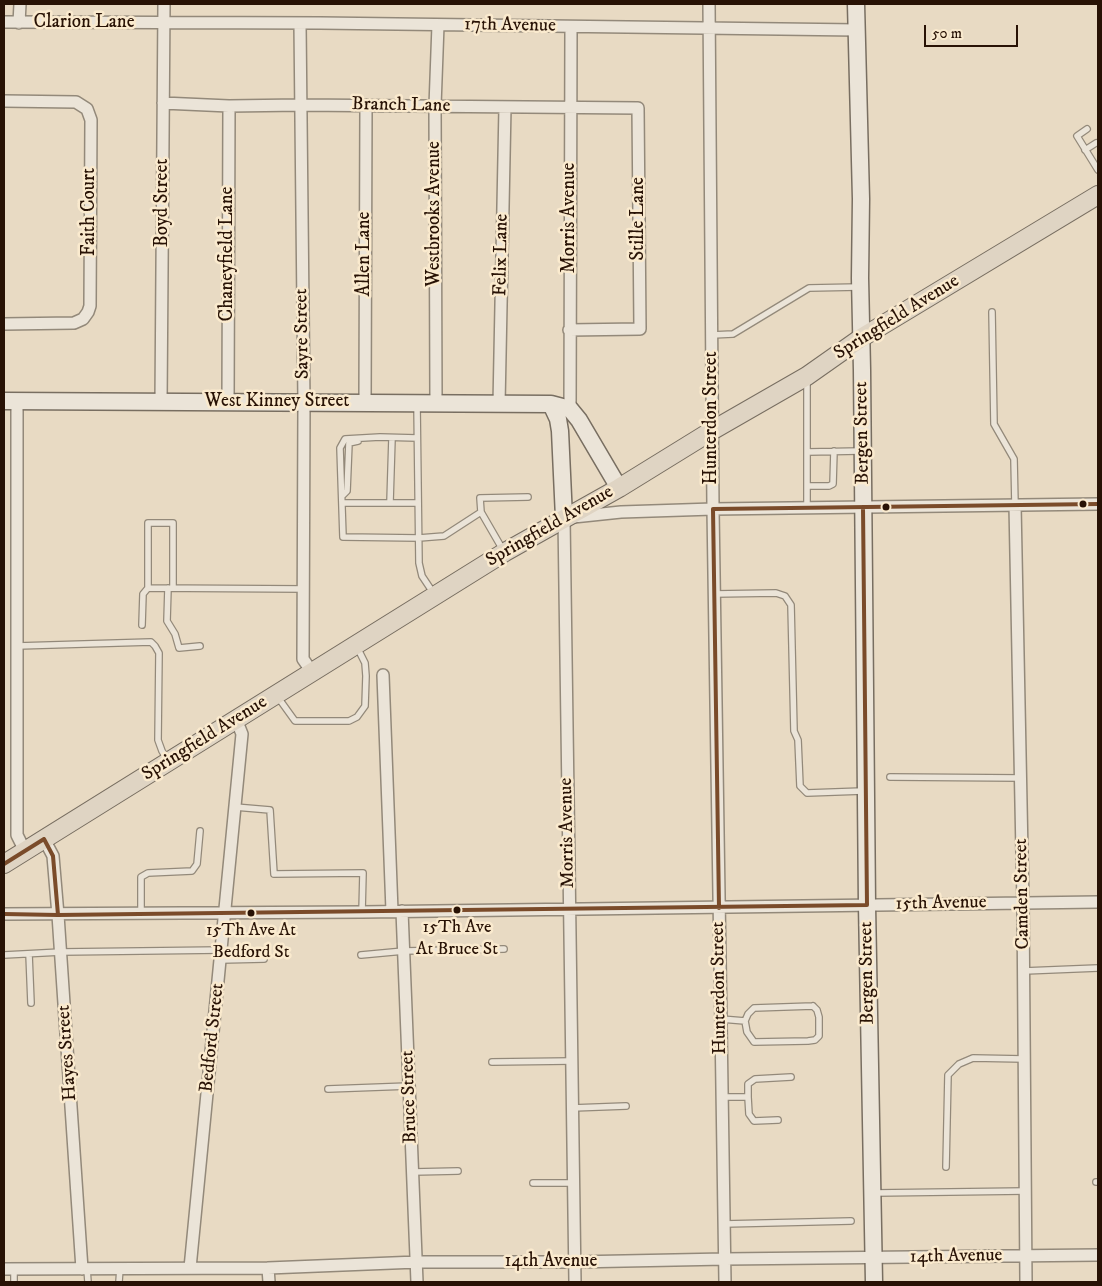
<!DOCTYPE html>
<style>
body{margin:0}
#map{position:relative;width:1102px;height:1286px;overflow:hidden;background:#e8dac3;font-family:"IM FELL DW Pica",serif}
canvas{display:block}
.frame{position:absolute;inset:0;border:5px solid #281205;pointer-events:none}
.scale{position:absolute;left:924px;top:25px;width:94px;height:22px;box-sizing:border-box;border:2px solid #281205;border-top:0;padding-left:6px;font-size:15px;line-height:18px;white-space:nowrap;color:#281205;-webkit-text-stroke:4px #faeace;paint-order:stroke}
</style>
<div id="map">
<canvas width="1102" height="1286"></canvas>
<div class="frame"></div>
<div class="scale">50 m</div>
</div>
<script>
const context = document.querySelector('canvas').getContext('2d');
context.lineJoin = 'round';
const toPath = rows => new Path2D(rows.map(r => 'M' + r).join(''));
function strokePath(path, color, width, dash) { context.strokeStyle = color; context.lineWidth = width; context.lineCap = dash ? 'butt' : 'round'; context.setLineDash(dash || []); context.stroke(path); }
function drawText(font, color, halo, rows, align = 'center') {
  context.font = font + ' "IM FELL DW Pica",serif'; context.lineWidth = 5; context.setLineDash([]); context.textBaseline = 'middle'; context.strokeStyle = halo; context.fillStyle = color; for (const [text, x, y, turn = 0] of rows) {
    context.save(); context.translate(x, y); context.rotate((+turn || 0) * Math.PI / 180); context.textAlign = isNaN(turn) ? turn : align; if (halo) context.strokeText(text, 0, 0); context.fillText(text, 0, 0); context.restore();
  }
}
const lane = toPath([
 [1087,129,1077,136,1098,170],
 [1085,150,1096,143],
 [992,312,994,424,1014,459,1015,505],
 [712,335,733,334,809,288,859,287],
 [417,405,419,563,422,576,434,594],
 [417,438,380,437,345,439,340,448,343,537,419,538,444,536,481,512],
 [808,452,860,451],
 [808,486,829,486,833,484,834,451],
 [342,496,347,491,349,443,358,441],
 [390,502,392,438],
 [342,503,418,503],
 [807,508,807,380],
 [503,550,481,512,480,498,528,497],
 [168,588,167,621,175,634,179,648,200,646],
 [173,588,173,523,148,523,148,588,304,589],
 [714,594,776,593,785,596,791,605,794,731,798,740,800,786,807,793,863,791],
 [142,625,143,594,148,588],
 [17,646,151,642,155,646,159,653,158,740,162,751,167,759],
 [277,696,295,721,349,721,357,717,365,706,366,676,365,663,357,647],
 [890,777,1021,778],
 [235,807,270,810,274,874,363,873,362,912],
 [141,914,141,877,148,873,192,871,197,864,200,831],
 [29,954,31,1003],
 [4,955,61,952,222,950],
 [361,955,404,951,504,949],
 [221,960,264,959],
 [1024,971,1098,968],
 [813,1006,817,1010,819,1017,819,1036,815,1040,808,1041,754,1042,747,1032,745,1021,748,1014,754,1008,813,1006],
 [721,1019,745,1021],
 [492,1062,571,1061],
 [328,1089,409,1086],
 [722,1097,748,1097,748,1084,755,1079,791,1077],
 [748,1097,749,1114,754,1121,778,1120],
 [572,1108,626,1106],
 [946,1167,948,1075,959,1064,973,1058,1024,1059],
 [413,1172,458,1171],
 [1096,1182,1098,1182],
 [533,1183,573,1183],
 [875,1193,1025,1191],
 [724,1224,851,1221],
 [87,1269,88,1282],
 [14,1282,14,1269],
 [119,1282,120,1268]
]);
const street = toPath([
 [709,4,713,509,725,1282],
 [4,22,320,23,857,30],
 [19,23,20,4],
 [300,24,304,403,303,659,312,672],
 [4,101,76,102,87,109,91,120,90,306,88,312,83,319,74,323,4,324],
 [163,103,229,106,300,105,638,108,640,329,569,330],
 [17,402,17,835,25,851],
 [161,402,164,4],
 [365,402,366,105],
 [228,403,229,106],
 [436,403,435,106,438,25],
 [499,404,505,107],
 [570,409,571,27],
 [1015,505,1023,903,1026,1282],
 [383,675,392,911],
 [44,839,53,856,58,915,82,1269],
 [402,911,417,1282],
 [4,914,362,912,1098,902],
 [190,1268,242,734,236,719],
 [268,1268,269,1282],
 [4,1269,268,1268,417,1262,574,1262,725,1259,1098,1255],
 [575,1282,564,518,621,512,713,509,1098,504]
]);
const secondary = toPath([
 [856,4,861,199,860,278,862,370,867,905,874,1282],
 [4,401,551,404,570,409,579,420,619,488],
 [551,404,558,419,560,431,564,518]
]);
const primary = toPath([
 [4,864,505,552,619,488,713,430,807,376,861,338,1098,195]
]);
strokePath(lane, '#93897a', 8);
strokePath(street, '#93897a', 14);
strokePath(secondary, '#786e61', 19);
strokePath(primary, '#786e61', 20);
strokePath(lane, '#ebe4d8', 5.5);
strokePath(street, '#ebe4d8', 11);
strokePath(secondary, '#ebe4d8', 16);
strokePath(primary, '#dfd4c3', 18);
strokePath(toPath([
 [863,507,867,905],
 [713,509,719,908],
 [713,509,1098,504],
 [44,839,53,856,58,915],
 [4,864,44,839],
 [4,914,58,915,867,905]
]), '#7a4b2a', 4);
for (const [x, y, r, color] of [
 [1083,504,4.5,"#281205"],
 [886,507,4.5,"#281205"],
 [457,910,4.5,"#281205"],
 [251,913,4.5,"#281205"]
]) { const dot = new Path2D(); dot.arc(x, y, r, 0, 2 * Math.PI); context.fillStyle = color; context.fill(dot); strokePath(dot, '#faeace', 2); }
drawText('18px', '#281205', '#faeace', [
 ["15Th Ave",457,928],
 ["At Bruce St",457,950],
 ["15Th Ave At",251,931],
 ["Bedford St",251,953]
]);
drawText('19px', '#281205', '#faeace', [
 ["Clarion Lane",84,23],
 ["17th Avenue",510,26,1],
 ["Branch Lane",401,106,1],
 ["Boyd Street",163,203,-90],
 ["Faith Court",90,212,-90],
 ["Westbrooks Avenue",435,214,-90],
 ["Morris Avenue",570,218,-90],
 ["Stille Lane",639,219,-90],
 ["Chaneyfield Lane",228,254,-90],
 ["Allen Lane",365,254,-90],
 ["Felix Lane",502,255,-89],
 ["Springfield Avenue",897,318,-32],
 ["Sayre Street",303,334,-91],
 ["West Kinney Street",277,402],
 ["Hunterdon Street",712,418,-90],
 ["Bergen Street",863,433,-91],
 ["Springfield Avenue",550,527,-30],
 ["Springfield Avenue",205,739,-32],
 ["Morris Avenue",568,833,-91],
 ["Camden Street",1023,894,-91],
 ["15th Avenue",941,904,-1],
 ["Bergen Street",868,973,-91],
 ["Hunterdon Street",720,988,-91],
 ["Bedford Street",213,1038,-84],
 ["Hayes Street",68,1053,-94],
 ["Bruce Street",410,1097,-92],
 ["14th Avenue",956,1257,-1],
 ["14th Avenue",551,1262]
]);
</script>
